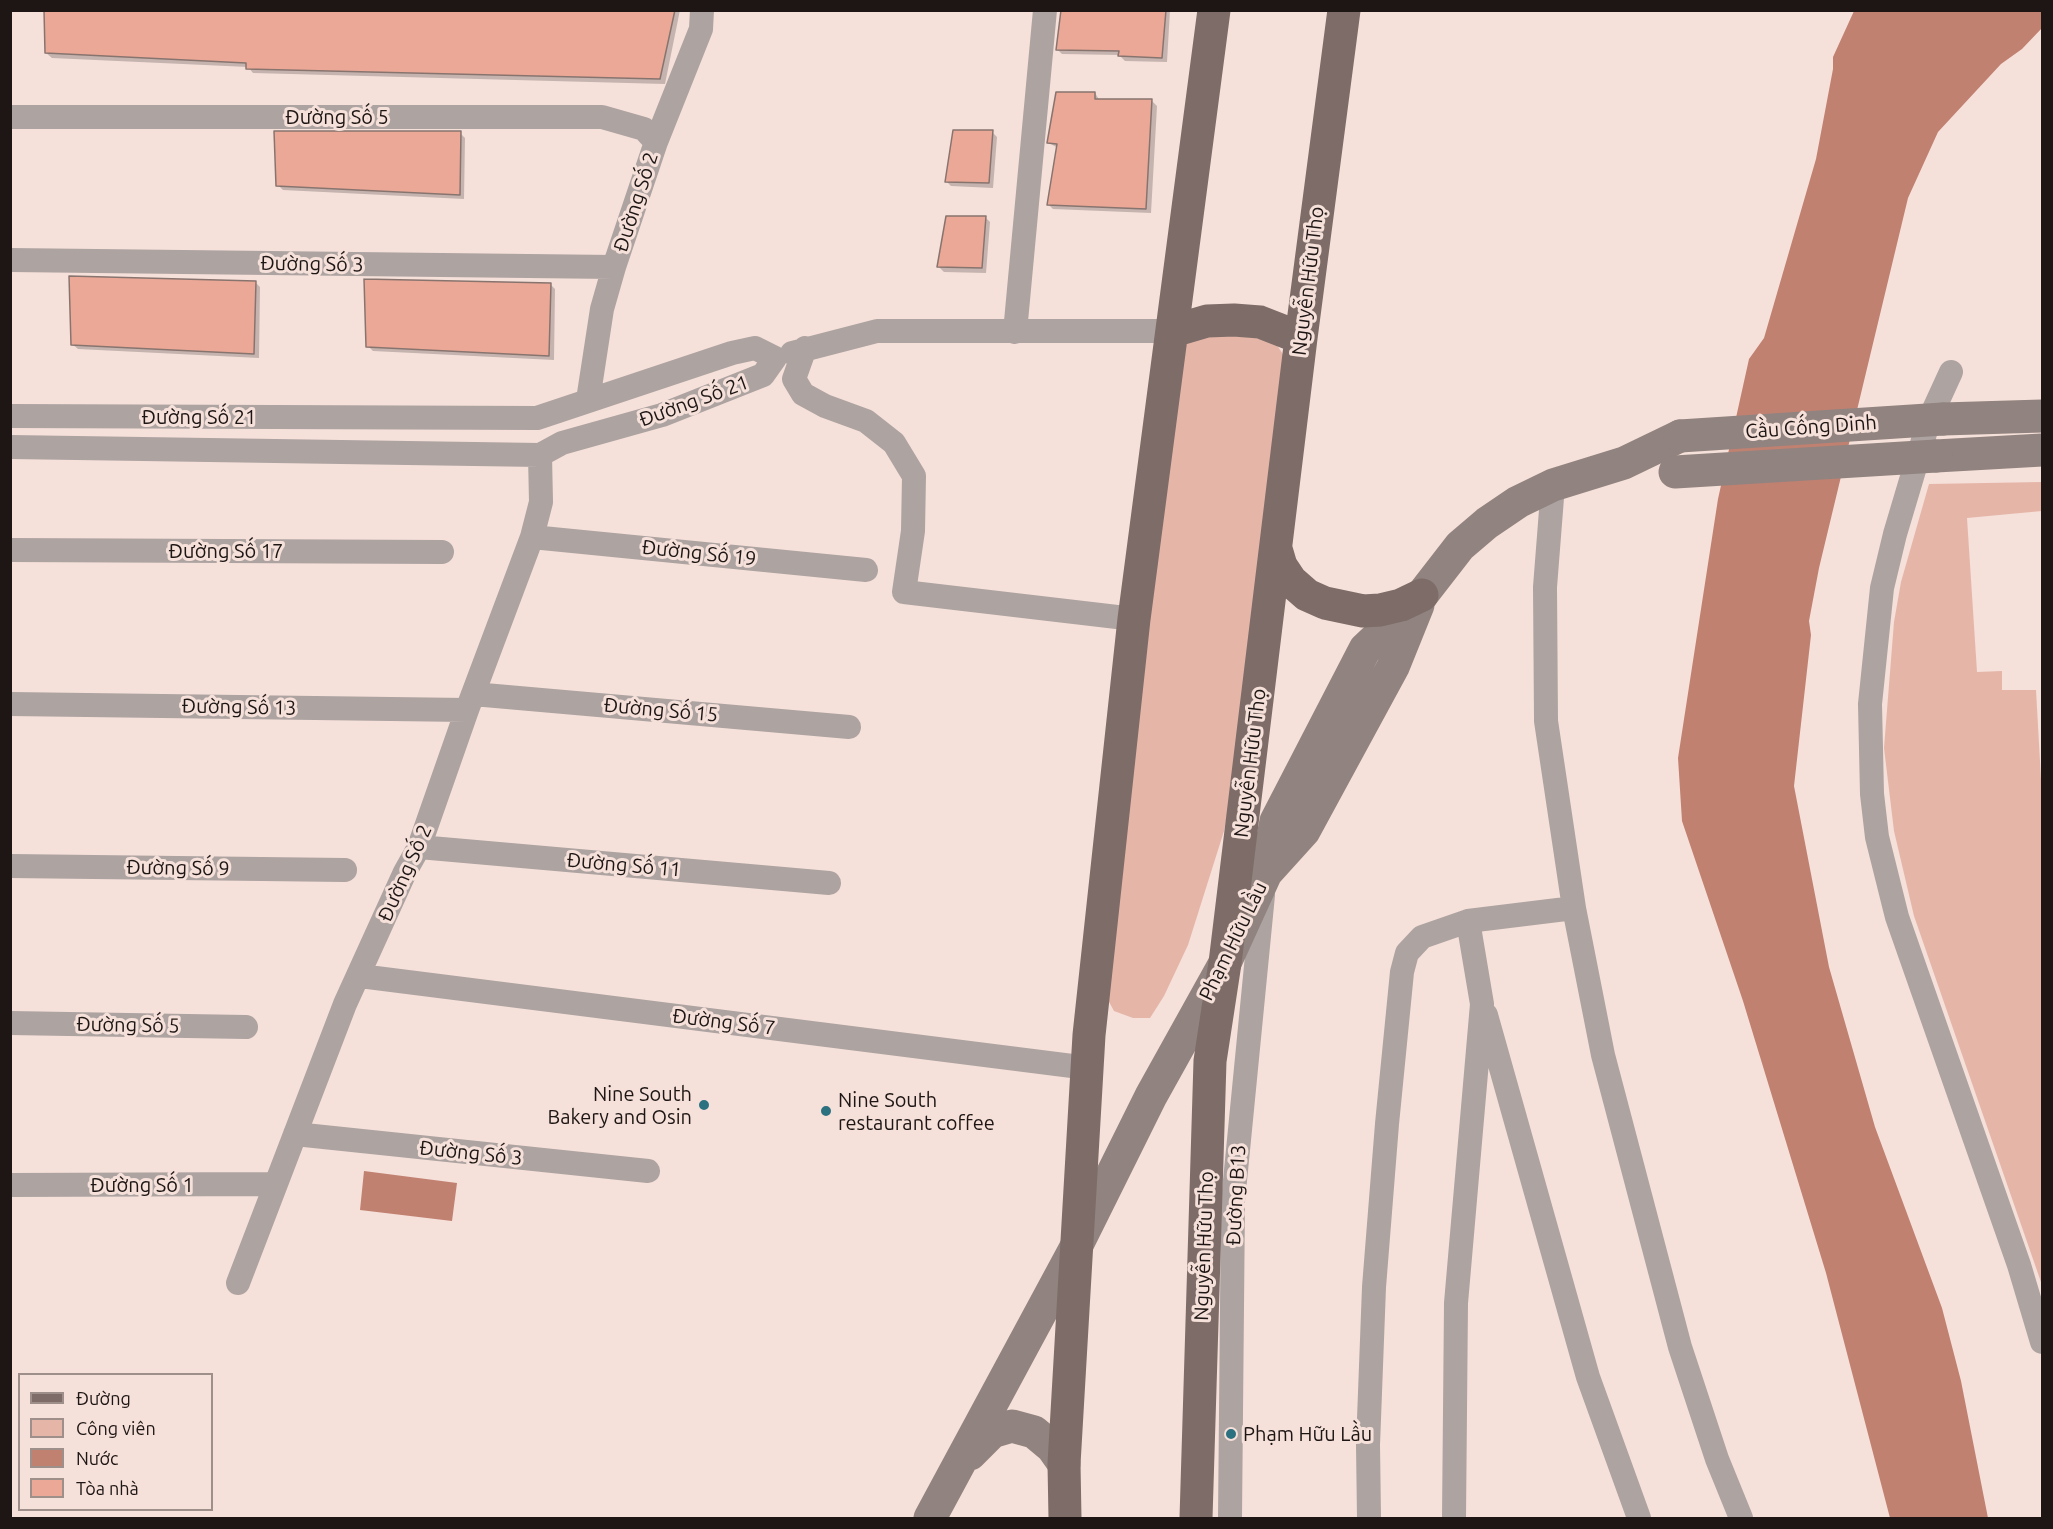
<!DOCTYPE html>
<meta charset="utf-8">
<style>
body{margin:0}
#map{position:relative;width:2053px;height:1529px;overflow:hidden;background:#f6e0da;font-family:Ubuntu,sans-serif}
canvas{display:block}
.frame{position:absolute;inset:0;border:12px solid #1d1614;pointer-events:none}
.legend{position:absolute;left:18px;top:1373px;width:195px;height:138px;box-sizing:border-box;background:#f6e0da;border:2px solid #9f8f8b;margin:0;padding:8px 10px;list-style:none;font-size:18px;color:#1d1614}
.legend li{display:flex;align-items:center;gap:12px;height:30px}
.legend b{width:30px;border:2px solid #9f8f8b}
</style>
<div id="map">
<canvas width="2053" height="1529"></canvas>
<div class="frame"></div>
<ul class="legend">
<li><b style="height:8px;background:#7d6c68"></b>Đường</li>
<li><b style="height:16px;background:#e5b5a8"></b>Công viên</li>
<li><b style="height:16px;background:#c18171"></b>Nước</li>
<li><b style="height:16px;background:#eba896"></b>Tòa nhà</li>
</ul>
</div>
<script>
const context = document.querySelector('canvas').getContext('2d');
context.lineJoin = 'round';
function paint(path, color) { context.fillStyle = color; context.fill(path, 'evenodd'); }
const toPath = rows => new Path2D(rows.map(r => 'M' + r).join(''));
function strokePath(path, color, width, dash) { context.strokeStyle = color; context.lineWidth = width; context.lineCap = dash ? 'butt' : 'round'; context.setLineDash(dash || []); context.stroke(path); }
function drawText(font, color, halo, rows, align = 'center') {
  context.font = font + ' Ubuntu,sans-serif'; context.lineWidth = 6; context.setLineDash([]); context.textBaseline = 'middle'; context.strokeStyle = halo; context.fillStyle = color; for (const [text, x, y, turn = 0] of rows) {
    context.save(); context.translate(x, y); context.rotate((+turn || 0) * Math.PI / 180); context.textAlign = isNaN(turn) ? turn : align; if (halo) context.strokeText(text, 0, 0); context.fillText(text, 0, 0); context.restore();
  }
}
paint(toPath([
 [1194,333,1273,339,1286,359,1231,796,1224,831,1188,945,1164,996,1150,1018,1133,1018,1114,1011,1108,1000,1179,347],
 [2042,482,2042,511,1967,518,1977,672,2002,671,2002,690,2036,690,2042,797,2042,1285,1914,916,1894,831,1884,748,1894,622,1901,582,1929,484]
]), '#e5b5a8');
paint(toPath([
 [1854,11,2042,11,2042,28,2022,49,2001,64,1938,132,1908,198,1819,568,1809,621,1811,635,1794,786,1829,967,1875,1127,1942,1308,1961,1381,1988,1518,1890,1518,1826,1273,1743,1001,1682,821,1678,758,1718,499,1749,359,1764,338,1816,159,1833,69,1833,57],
 [364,1171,457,1183,452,1221,360,1210]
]), '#c18171');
paint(toPath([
 [45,10,680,10,665,84,253,73,248,67,52,58,46,53],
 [1063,10,1170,10,1167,62,1125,61,1119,55,1062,54,1057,49],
 [1095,93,1100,101,1152,101,1157,106,1151,213,1053,209,1048,204,1058,148,1049,143],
 [992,132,997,137,993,188,951,186,946,181],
 [460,133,465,138,464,199,283,190,278,185],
 [985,217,990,222,986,273,944,272,939,267],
 [255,282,260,287,259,358,78,349,72,344],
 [550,284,555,289,554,360,373,351,368,346]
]), '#0003');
const building = toPath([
 [44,10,675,10,660,79,246,69,246,63,45,53,44,10],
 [1061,10,1166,10,1162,58,1118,56,1119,51,1056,50,1061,10],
 [1056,92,1095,92,1095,99,1152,99,1146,209,1047,205,1057,144,1047,143,1056,92],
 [953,130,993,130,989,183,945,182,953,130],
 [274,131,461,131,460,195,276,186,274,131],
 [946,216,986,216,982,268,937,267,946,216],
 [69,276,256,281,254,354,71,345,69,276],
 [364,279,551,283,549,356,366,347,364,279]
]);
paint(building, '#eba896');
strokePath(building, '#88746f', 1.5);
strokePath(toPath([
 [10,117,602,117,644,129,656,142],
 [10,260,614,267],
 [1015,332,1045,10],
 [805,348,794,379,803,394,825,406,866,421,894,443,914,476,913,531,904,592,1134,619],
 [792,353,877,331,1173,331],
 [1951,372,1929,420,1895,534,1882,588,1870,704,1872,794,1877,837,1897,917,2019,1265,2042,1342],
 [588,400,602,309,614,267,656,142,701,29,702,10],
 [10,416,537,418,732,353,755,348,775,358],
 [10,447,540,455,562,443,662,415,763,375,775,358],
 [1553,485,1545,587,1546,721,1574,908,1603,1055,1680,1347,1717,1459,1741,1518],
 [532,537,866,570],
 [10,550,442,552],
 [473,694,849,727],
 [10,704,467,710],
 [419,847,829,883],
 [10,866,345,870],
 [360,976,1088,1068],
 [1486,1015,1588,1377,1639,1518],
 [10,1023,246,1027],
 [295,1134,648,1171],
 [10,1185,274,1184],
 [238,1283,345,1004,405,872,419,847,467,710,532,537,541,502,540,455],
 [1230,1518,1233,1201,1263,895],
 [1369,1518,1368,1445,1374,1287,1387,1124,1402,972,1407,953,1422,937,1468,921,1574,908],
 [1454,1518,1456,1303,1482,1004,1468,921]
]), '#ada3a1', 24);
strokePath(toPath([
 [1943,419,2042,416],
 [1936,456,2042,450],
 [1266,873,1304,831,1393,667,1418,605],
 [970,1454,992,1432,1012,1426,1034,1432,1052,1447,1064,1464],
 [930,1518,1075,1249,1151,1096,1225,963,1266,873,1276,821,1365,649,1422,595,1460,546,1487,523,1518,502,1553,485,1624,463,1680,436]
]), '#91837f', 33);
strokePath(toPath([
 [1173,331,1207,321,1234,320,1260,322,1301,338],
 [1276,549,1281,566,1291,581,1307,595,1325,603,1363,611,1380,610,1401,605,1422,595],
 [1065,1518,1064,1464,1089,1035,1134,619,1214,10],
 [1196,1518,1210,1061,1225,963,1301,338,1344,10]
]), '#7d6c68', 33);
strokePath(toPath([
 [1680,436,1943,419],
 [1675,472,1936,456]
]), '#91837f', 33);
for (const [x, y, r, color] of [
 [704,1105,6,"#2c7180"],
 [826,1111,6,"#2c7180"],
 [1231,1434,6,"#2c7180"]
]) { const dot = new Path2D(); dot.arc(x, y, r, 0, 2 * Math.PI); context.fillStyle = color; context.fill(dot); strokePath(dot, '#f6e0da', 2); }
drawText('20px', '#1d1614', '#f6e0da', [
 ["Đường Số 5",337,117],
 ["Đường Số 2",636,202,-72],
 ["Đường Số 3",312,264,1],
 ["Nguyễn Hữu Thọ",1308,281,-83],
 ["Đường Số 21",694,401,-20],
 ["Đường Số 21",199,417],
 ["Cầu Cống Dinh",1811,427,-4],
 ["Đường Số 17",226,551],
 ["Đường Số 19",699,553,6],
 ["Đường Số 13",239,707,1],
 ["Đường Số 15",661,710,5],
 ["Nguyễn Hữu Thọ",1250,763,-83],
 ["Đường Số 11",624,865,5],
 ["Đường Số 9",178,868,1],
 ["Đường Số 2",405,873,-66],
 ["Phạm Hữu Lầu",1233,941,-64],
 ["Đường Số 7",724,1022,7],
 ["Đường Số 5",128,1025,1],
 ["Đường Số 3",471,1153,6],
 ["Đường Số 1",142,1185],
 ["Đường B13",1236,1195,-87],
 ["Nguyễn Hữu Thọ",1204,1246,-88]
]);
drawText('20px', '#1d1614', '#f6e0da', [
 ["Nine South",692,1094,"right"],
 ["Bakery and Osin",692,1117,"right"],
 ["Nine South",838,1100],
 ["restaurant coffee",838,1123],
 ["Phạm Hữu Lầu",1243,1434]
], 'left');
</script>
